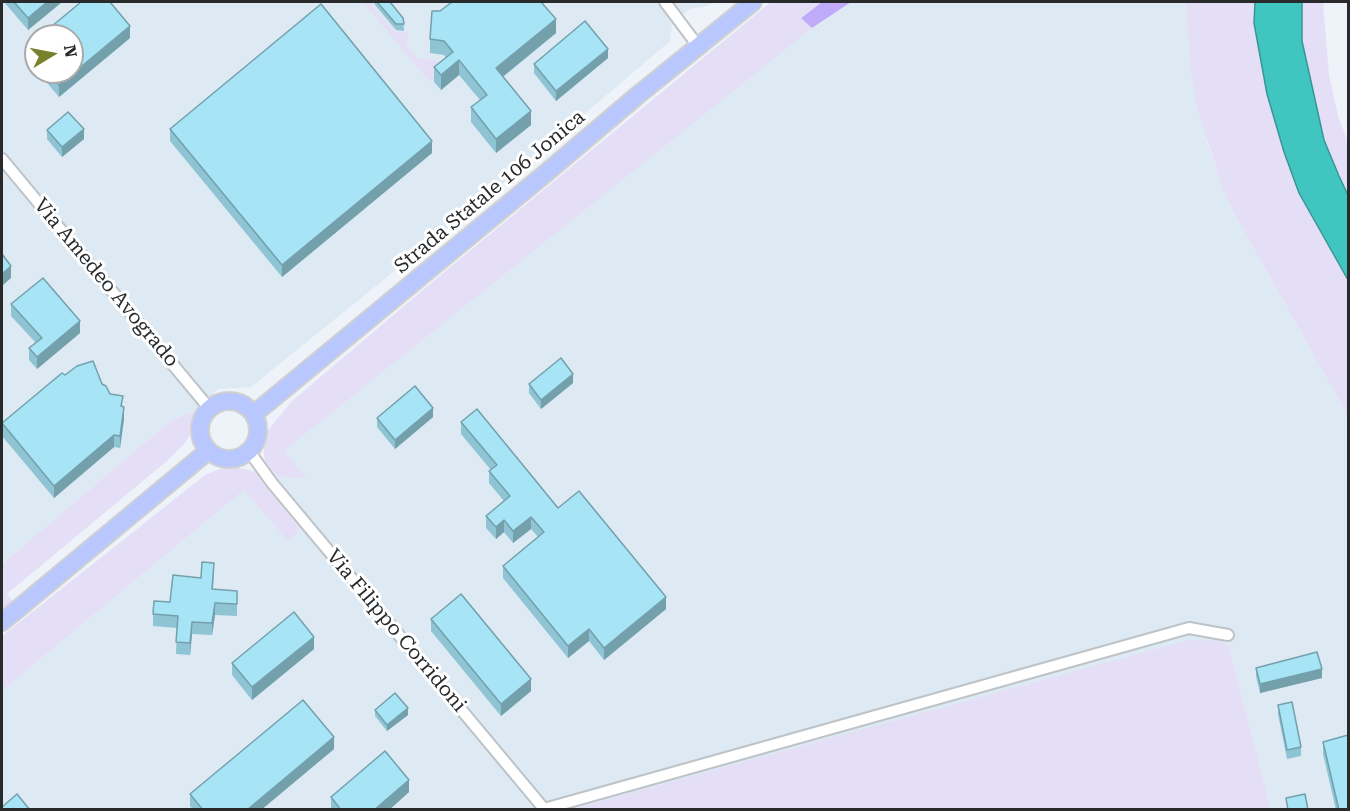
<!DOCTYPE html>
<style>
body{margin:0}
#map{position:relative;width:1350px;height:811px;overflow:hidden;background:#edf3f8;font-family:"Roboto Serif",serif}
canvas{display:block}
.frame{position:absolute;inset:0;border:3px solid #282a2c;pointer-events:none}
.north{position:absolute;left:24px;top:24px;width:60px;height:60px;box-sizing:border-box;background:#fff;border:2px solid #a9aaab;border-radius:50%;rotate:80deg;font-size:16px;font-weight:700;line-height:24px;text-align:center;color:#282a2c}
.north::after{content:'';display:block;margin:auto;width:21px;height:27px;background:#79802b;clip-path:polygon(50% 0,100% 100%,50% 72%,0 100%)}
</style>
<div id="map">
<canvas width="1350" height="811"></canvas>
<div class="frame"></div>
<div class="north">N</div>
</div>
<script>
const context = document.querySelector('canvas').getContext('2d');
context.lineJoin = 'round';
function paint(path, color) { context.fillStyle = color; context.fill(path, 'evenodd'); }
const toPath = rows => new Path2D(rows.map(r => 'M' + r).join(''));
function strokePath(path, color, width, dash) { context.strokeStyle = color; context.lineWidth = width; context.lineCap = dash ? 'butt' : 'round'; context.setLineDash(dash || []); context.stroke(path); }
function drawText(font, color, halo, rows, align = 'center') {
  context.font = font + ' "Roboto Serif",serif'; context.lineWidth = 6; context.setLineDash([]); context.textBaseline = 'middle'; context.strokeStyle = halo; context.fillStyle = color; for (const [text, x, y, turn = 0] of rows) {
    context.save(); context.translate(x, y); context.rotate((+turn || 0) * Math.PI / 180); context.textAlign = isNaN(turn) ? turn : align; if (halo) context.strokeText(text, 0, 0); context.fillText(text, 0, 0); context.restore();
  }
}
paint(toPath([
 [2,2,714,2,708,6,689,9,672,24,670,41,502,184,251,387,218,389,194,411,169,422,2,564],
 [36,36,72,36,72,72,36,72],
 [851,2,1186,2,1189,57,1207,142,1222,187,1234,213,1348,416,1348,809,1271,809,1229,646,572,809,2,810,2,691,244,490,288,540,300,529,253,471,265,462,279,477,306,479,283,451,801,36]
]), '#dde9f3');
paint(toPath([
 [363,2,372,2,372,6,395,32,408,33,406,46,418,58,435,60,443,69,526,2,430,82],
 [771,2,822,2,801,17,812,28,284,451,307,479,279,477,265,462,263,439,269,429,292,401,443,273],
 [1186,2,1255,2,1254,23,1267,94,1284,152,1299,193,1348,280,1348,416,1234,213,1222,187,1196,105,1189,57],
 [1302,2,1323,2,1329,75,1338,116,1348,142,1348,195,1339,176,1324,140,1302,41],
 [194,411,192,432,185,443,168,460,7,594,12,601,2,610,2,564,169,422],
 [235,467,253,471,300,529,288,541,244,490,2,691,2,636,205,475,222,468],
 [1189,640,1219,641,1229,646,1271,809,572,809]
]), '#e4dff7');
paint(toPath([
 [822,2,851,2,812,28,801,18]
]), '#c0abfa');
const water = toPath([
 [1255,2,1302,2,1302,41,1324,140,1339,176,1348,195,1348,280,1299,193,1284,152,1267,94,1254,23,1255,2]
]);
paint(water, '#40c5c0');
strokePath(water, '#399694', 1.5);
const street = toPath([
 [665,2,698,46],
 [2,159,209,408],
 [249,451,272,483,545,810],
 [544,809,1189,628,1228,635]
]);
const primary = toPath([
 '200 430a29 29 0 1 1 58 0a29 29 0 1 1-58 0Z',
 [254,414,546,173,638,95,753,2],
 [2,622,208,451]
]);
strokePath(street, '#bdc3c7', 14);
strokePath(primary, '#d0d0d1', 20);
strokePath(street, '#fff', 10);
strokePath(primary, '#b8c8fe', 16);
paint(toPath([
 [4,2,62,2,28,30],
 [374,2,390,2,403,18,404,31,396,30,375,5],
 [556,33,503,77,531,125,496,153,471,122,471,107,480,100,459,75,441,90,434,82,434,67,446,58,444,55,430,53,430,39],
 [130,38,59,97,38,72,72,72],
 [36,40,36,70,27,59,27,47],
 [608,58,556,101,534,73,534,64],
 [170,129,432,153,282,277,170,141],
 [47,130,84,139,62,157,47,139],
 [11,304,80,333,37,369,29,360,29,348,36,343,11,316],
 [65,375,102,384,123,406,124,419,120,448,114,447,54,498,2,436,2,423],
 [573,383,541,409,529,393,529,384],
 [433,417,395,449,377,427,377,418],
 [461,422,558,508,666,609,604,660,589,641,568,658,503,578,503,566,538,537,531,529,513,543,504,532,496,539,486,528,486,516,504,501,489,483,489,471,491,470,461,434],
 [214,575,213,589,237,603,237,616,215,615,212,635,192,634,190,655,176,654,177,628,153,626,153,614,170,602,201,578],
 [431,619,531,691,501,716,431,631],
 [314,649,252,700,232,675,232,663],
 [1256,668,1322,678,1260,693,1256,676],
 [1278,705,1301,747,1301,756,1287,759,1278,714],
 [375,710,408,715,387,731,375,716],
 [1323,742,1348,810,1336,810,1323,754],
 [334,749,261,810,193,810,190,806,190,794],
 [409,792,389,810,331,809,331,797]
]), '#8fc4d4');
paint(toPath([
 [47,2,62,2,28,30,28,18],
 [556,19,556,33,496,82,496,68],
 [130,26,130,38,59,97,59,85],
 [608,49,608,58,556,101,556,91],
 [459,60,459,75,441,90,441,75],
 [531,111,531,125,496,153,496,139],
 [84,129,84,139,62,157,62,147],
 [432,141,432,153,282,277,282,265],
 [11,266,11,278,2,286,2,274],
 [80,321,80,333,37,369,37,357],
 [573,374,573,383,541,409,541,400],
 [124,407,124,419,120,448,120,436],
 [433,408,433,417,395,449,395,440],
 [114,435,114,447,54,498,54,486],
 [531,517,531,529,513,543,513,531],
 [504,520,504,532,496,539,496,527],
 [666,597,666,609,604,660,604,648],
 [215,603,215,615,212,635,212,623],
 [192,622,192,634,190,655,190,643],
 [589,629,589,641,568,658,568,646],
 [314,637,314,649,252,700,252,687],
 [1322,669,1322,678,1260,693,1260,684],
 [531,679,531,691,501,716,501,704],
 [408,708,408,715,387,731,387,725],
 [334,737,334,749,261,810,247,810],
 [409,780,409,792,389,810,374,810]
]), '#74a0ac');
const building = toPath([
 [14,2,47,2,28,18,14,2],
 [81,2,110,2,130,26,59,85,48,72,72,72,72,36,40,36,81,2],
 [377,2,390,2,403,18,404,24,396,24,377,2],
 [452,2,541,2,556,19,496,68,531,111,496,139,471,107,487,95,459,60,441,75,434,67,453,52,444,41,430,39,432,11,440,11,452,2],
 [321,4,432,141,282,265,170,129,321,4],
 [585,21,608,49,556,91,534,64,585,21],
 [36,40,36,58,27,47,36,40],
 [68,112,84,129,62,147,47,130,68,112],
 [2,254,11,266,2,274,2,254],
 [43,278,80,321,37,357,29,348,42,338,11,304,43,278],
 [561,358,573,374,541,400,529,384,561,358],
 [93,361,102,384,106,386,110,394,123,396,121,406,124,407,120,436,114,435,54,486,2,423,62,373,65,375,77,366,93,361],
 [415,386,433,408,395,440,377,418,415,386],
 [477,409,558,508,579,491,666,597,604,648,589,629,568,646,503,566,544,532,531,517,513,531,504,520,496,527,486,516,510,496,489,471,497,465,461,422,477,409],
 [202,562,214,563,212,589,237,591,237,604,215,603,212,623,192,622,190,643,176,642,178,616,153,614,154,601,170,602,173,575,201,578,202,562],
 [461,594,531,679,501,704,431,619,461,594],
 [294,612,314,637,252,687,232,663,294,612],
 [1317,652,1322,669,1260,684,1256,668,1317,652],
 [395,693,408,708,387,725,375,710,395,693],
 [303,700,334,737,247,810,203,810,190,794,303,700],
 [1292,702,1301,747,1287,750,1278,705,1292,702],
 [1348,735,1348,810,1339,810,1323,742,1348,735],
 [385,751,409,780,374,810,341,810,331,797,385,751],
 [17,794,30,810,2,810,2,807,17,794],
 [1305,794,1308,810,1288,810,1286,798,1305,794]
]);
paint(building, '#a6e4f6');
strokePath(building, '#74a0ac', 1.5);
drawText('20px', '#282a2c', '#fff', [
 ["Strada Statale 106 Jonica",490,192,-40],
 ["Via Amedeo Avogrado",106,283,50],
 ["Via Filippo Corridoni",396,631,50]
]);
</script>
